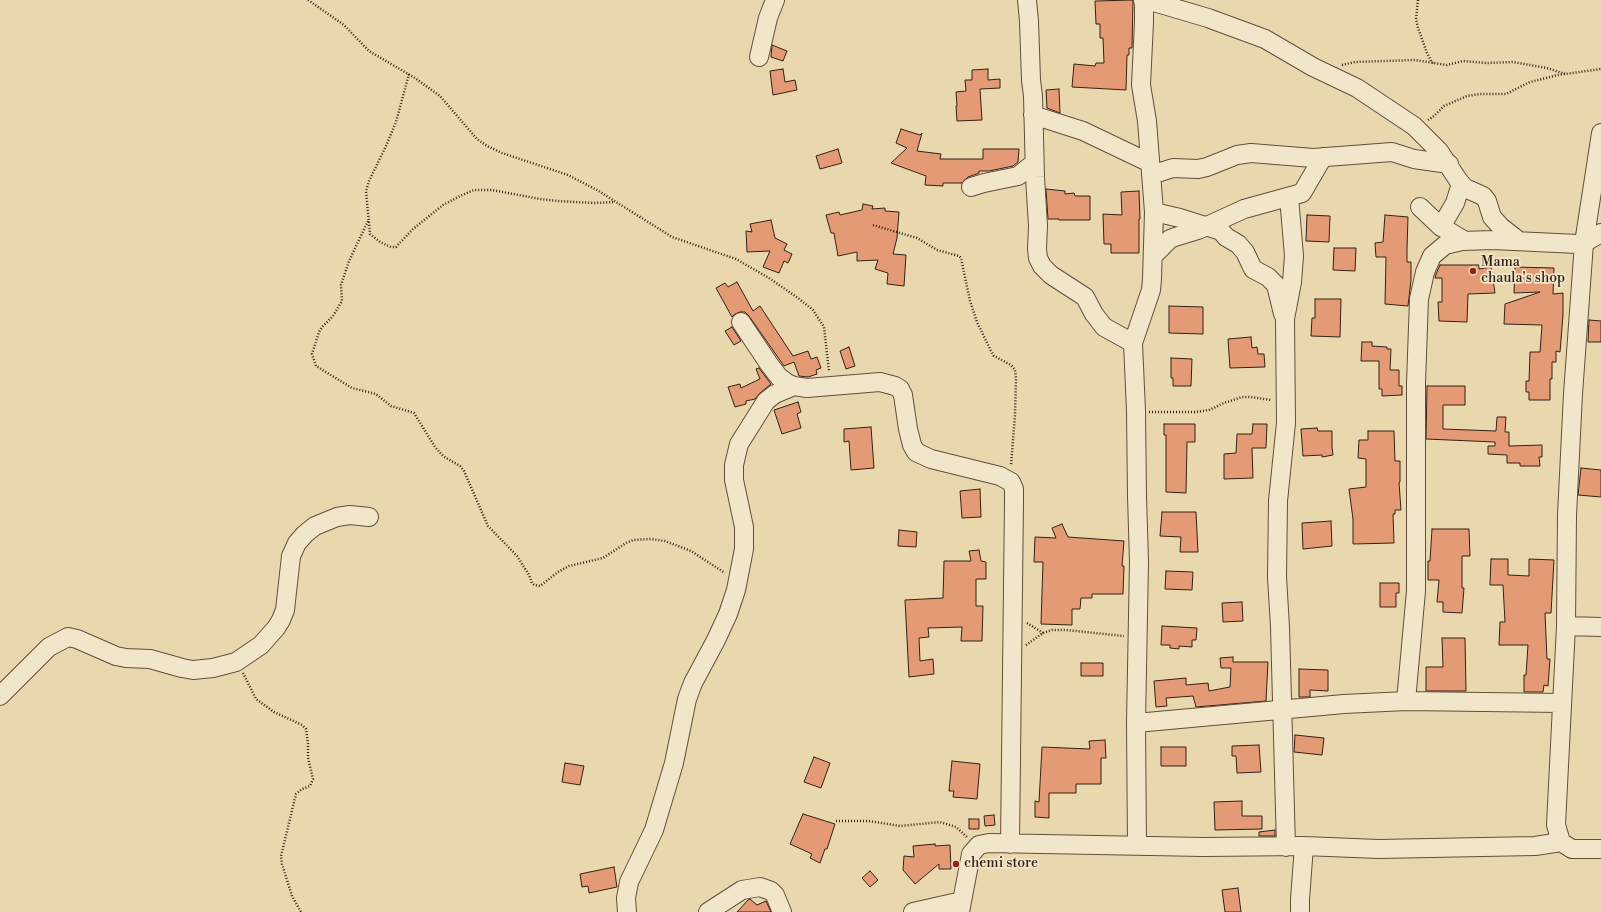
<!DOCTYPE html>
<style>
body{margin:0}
canvas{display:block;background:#e9d8ae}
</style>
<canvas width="1601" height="912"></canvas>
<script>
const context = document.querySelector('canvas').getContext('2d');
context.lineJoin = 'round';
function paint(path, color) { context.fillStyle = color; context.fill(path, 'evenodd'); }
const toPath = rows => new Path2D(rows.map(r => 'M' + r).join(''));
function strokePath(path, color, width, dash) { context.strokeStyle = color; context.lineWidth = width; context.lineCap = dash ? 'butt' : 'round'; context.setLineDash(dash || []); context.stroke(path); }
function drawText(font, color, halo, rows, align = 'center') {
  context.font = font + ' "Libre Bodoni",serif'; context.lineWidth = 3.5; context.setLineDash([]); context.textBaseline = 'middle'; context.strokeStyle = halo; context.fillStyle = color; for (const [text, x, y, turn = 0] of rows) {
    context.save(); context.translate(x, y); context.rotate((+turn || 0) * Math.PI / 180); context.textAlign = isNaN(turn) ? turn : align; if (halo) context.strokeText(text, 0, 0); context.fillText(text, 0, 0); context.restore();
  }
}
const building = toPath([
 [1133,0,1132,48,1129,48,1129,55,1127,55,1126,90,1072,87,1074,64,1095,66,1096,63,1104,63,1103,38,1100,38,1100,24,1096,24,1095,1,1133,0],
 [772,45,787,51,783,61,771,57,772,45],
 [783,69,785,82,795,80,797,90,773,95,770,71,783,69],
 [988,69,988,80,1000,79,1000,88,980,89,982,120,957,121,956,106,957,106,956,92,966,91,965,80,972,80,972,70,988,69],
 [1059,89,1060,113,1047,108,1046,90,1059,89],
 [901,129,920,135,922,133,917,151,941,154,940,159,983,159,983,149,1019,149,1018,162,1013,166,989,171,979,171,979,173,968,177,962,183,943,183,943,186,925,185,926,176,891,163,907,148,896,143,901,129],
 [838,149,842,163,820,169,816,156,838,149],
 [1046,189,1065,191,1065,194,1074,193,1075,196,1090,196,1090,220,1059,220,1059,219,1048,219,1046,189],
 [1139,191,1140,219,1139,219,1139,253,1111,253,1111,244,1104,244,1103,214,1122,215,1121,192,1139,191],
 [863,204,873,206,872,209,885,208,885,211,899,212,897,238,893,254,906,255,904,286,887,284,888,273,875,269,878,260,857,261,857,252,838,256,834,233,831,233,826,215,839,212,840,215,862,210,863,204],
 [1307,215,1330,216,1329,242,1306,241,1307,215],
 [1385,215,1408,217,1407,249,1407,262,1411,262,1411,280,1408,306,1385,304,1386,257,1376,257,1375,243,1383,242,1385,215],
 [771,220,775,238,787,244,784,250,792,254,788,263,784,261,779,273,763,267,770,251,747,252,746,231,752,232,750,224,771,220],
 [1334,248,1356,248,1355,271,1333,270,1334,248],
 [1440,265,1479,265,1479,269,1491,267,1495,293,1468,294,1467,322,1439,321,1438,302,1442,302,1442,278,1435,278,1436,274,1440,265],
 [1515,267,1554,268,1553,294,1563,293,1563,315,1560,352,1556,351,1556,362,1552,362,1552,379,1550,379,1550,400,1529,400,1529,392,1526,392,1526,381,1529,381,1530,352,1540,352,1542,325,1504,324,1505,304,1540,292,1514,293,1515,267],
 [737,282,753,311,760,306,793,356,808,351,811,359,817,357,821,368,816,370,817,374,808,377,799,376,794,362,784,366,749,316,745,312,740,312,735,314,732,317,716,288,725,283,728,287,737,282],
 [1315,299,1341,299,1340,337,1311,336,1312,318,1315,318,1315,299],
 [1169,306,1203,307,1203,334,1169,333,1169,306],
 [1589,320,1601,321,1601,342,1588,342,1589,320],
 [732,327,741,341,734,345,725,331,732,327],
 [1251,337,1252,348,1257,347,1258,354,1264,354,1265,367,1230,368,1228,339,1251,337],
 [1362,342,1372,342,1372,346,1387,347,1387,349,1391,349,1390,370,1399,370,1399,386,1402,386,1402,395,1382,396,1382,389,1379,389,1379,361,1361,361,1362,342],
 [849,347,855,366,846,369,840,351,849,347],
 [1171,358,1192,359,1191,386,1173,386,1173,378,1171,378,1171,358],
 [759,368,771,384,760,393,755,399,746,401,746,404,735,407,728,387,740,384,741,388,760,379,756,369,759,368],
 [1427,386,1465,386,1465,405,1443,405,1443,429,1496,431,1497,417,1506,417,1505,432,1509,432,1509,446,1542,445,1542,457,1539,457,1540,466,1520,466,1520,463,1507,463,1507,455,1488,454,1488,446,1495,446,1495,442,1426,439,1427,386],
 [798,402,801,412,797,414,801,428,782,434,774,410,798,402],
 [1164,424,1195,424,1195,442,1187,442,1186,493,1166,492,1166,435,1164,435,1164,424],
 [1253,424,1267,424,1266,448,1252,448,1253,478,1224,479,1224,454,1236,453,1237,434,1252,434,1253,424],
 [871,427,874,468,851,470,849,441,844,442,844,429,871,427],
 [1317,428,1318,431,1332,431,1332,447,1333,455,1322,457,1322,455,1303,456,1301,429,1317,428],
 [1368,431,1394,431,1395,461,1400,461,1400,482,1399,483,1401,510,1395,510,1395,514,1393,514,1394,543,1353,544,1353,519,1349,489,1366,487,1366,459,1358,458,1359,440,1368,440,1368,431],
 [1581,468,1601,470,1601,497,1578,495,1581,468],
 [980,489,981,517,962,518,960,491,980,489],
 [1162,512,1196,512,1198,552,1180,552,1181,537,1160,536,1162,512],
 [1331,521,1332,546,1303,549,1302,523,1331,521],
 [1062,524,1068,537,1124,541,1122,566,1124,566,1123,594,1092,594,1092,598,1081,598,1080,609,1072,609,1072,625,1041,624,1043,562,1034,562,1035,537,1056,538,1052,528,1062,524],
 [1432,529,1469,529,1470,556,1462,556,1462,588,1464,588,1462,613,1443,612,1443,602,1437,602,1439,580,1428,580,1428,561,1430,561,1432,529],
 [899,530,917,532,916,547,898,546,899,530],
 [979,550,981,561,986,562,986,579,976,579,976,606,983,606,982,641,961,641,962,627,928,628,929,637,919,638,920,661,933,659,934,674,909,677,905,600,943,598,944,561,971,561,969,551,979,550],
 [1491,559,1508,559,1508,575,1529,576,1529,559,1554,560,1551,613,1545,613,1547,659,1550,659,1549,673,1548,686,1544,685,1543,692,1524,692,1524,675,1526,675,1528,645,1499,645,1500,622,1505,622,1503,585,1490,585,1491,559],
 [1166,571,1193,572,1192,590,1165,589,1166,571],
 [1380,583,1399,583,1399,593,1396,593,1396,607,1380,607,1380,583],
 [1242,602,1243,621,1223,622,1222,603,1242,602],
 [1162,626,1197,628,1196,640,1192,640,1192,647,1179,646,1179,649,1170,648,1170,645,1161,645,1162,626],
 [1442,638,1465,638,1466,691,1426,691,1426,667,1443,667,1442,638],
 [1233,657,1233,662,1268,662,1266,701,1196,707,1193,696,1166,698,1167,706,1156,707,1154,681,1186,678,1186,685,1208,683,1209,691,1230,687,1231,668,1221,668,1220,658,1233,657],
 [1081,663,1103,663,1103,676,1081,676,1081,663],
 [1299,669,1328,670,1328,691,1310,690,1310,697,1299,697,1299,669],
 [1295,735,1324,738,1322,755,1294,752,1295,735],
 [1105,740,1106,758,1101,758,1101,784,1076,784,1076,793,1049,793,1049,818,1035,817,1035,801,1039,802,1042,747,1090,749,1089,741,1105,740],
 [1259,745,1261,772,1237,773,1236,756,1232,756,1232,746,1259,745],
 [1161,747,1186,747,1186,766,1161,766,1161,747],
 [814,757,830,763,821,788,804,782,814,757],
 [952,761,980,764,977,799,953,797,954,791,949,791,952,761],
 [565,763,584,766,580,785,562,782,565,763],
 [1242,801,1242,816,1262,816,1262,829,1215,830,1214,802,1242,801],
 [803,814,835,824,827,849,825,849,820,863,810,858,812,854,790,844,803,814],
 [994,815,995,825,985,826,984,816,994,815],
 [969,819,979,819,979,829,969,829,969,819],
 [1275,830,1275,836,1259,836,1259,832,1275,830],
 [935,844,935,846,950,845,951,869,939,869,939,864,915,884,903,870,904,856,914,857,913,846,935,844],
 [614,867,617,887,589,893,588,886,582,887,580,874,614,867],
 [870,871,878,880,870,887,862,878,870,871],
 [1238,888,1241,912,1225,912,1222,890,1238,888],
 [750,899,757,905,766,901,771,912,737,912,748,900,750,899]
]);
paint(building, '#e49a74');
strokePath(building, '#342115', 1);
const minor = toPath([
 [1027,0,1029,21,1031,80,1033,96,1035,177,1038,226,1037,249,1038,258,1042,266,1051,275,1085,297,1094,314,1104,327,1133,343],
 [1147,0,1208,18,1265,39,1313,67,1357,88,1414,126,1439,151,1458,180,1465,188,1483,196,1487,201,1492,217,1501,227,1519,241],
 [759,57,768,18,775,0],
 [1033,115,1083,131,1150,163],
 [1601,133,1584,243,1573,394,1567,515,1566,626,1556,825,1561,842,1572,849,1601,849],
 [1151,175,1173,168,1198,169,1207,167,1237,155,1251,153,1313,158,1392,152,1414,159,1449,164],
 [971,187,984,183,1018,176,1034,163],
 [1420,207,1440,226,1465,241],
 [1154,212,1180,218,1221,231,1226,237,1238,244,1245,252,1253,269,1268,277,1276,285,1283,314],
 [1441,227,1455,203,1461,184],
 [1153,256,1170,239,1175,237,1198,230,1244,209,1302,193,1323,157],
 [741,322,769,364,779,377,787,383,794,386,807,388,880,382,895,386,900,389,903,395,908,429,912,445,916,452,931,459,1000,476,1011,482,1014,489,1014,501,1010,844],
 [1566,626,1601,627],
 [0,696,49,647,68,637,77,639,116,656,126,658,150,659,182,668,193,670,213,668,236,662,261,645,276,628,281,620,285,610,291,556,297,543,305,534,315,526,337,517,350,515,369,517],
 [1406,701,1416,591,1416,383,1419,299,1425,272,1432,256,1445,245,1462,241,1493,240,1578,244,1584,243,1601,233],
 [1136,723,1344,704,1406,701,1561,703],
 [1137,845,1136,723,1139,562,1137,496,1136,411,1133,343,1151,290,1152,279,1154,212,1147,121,1141,85,1144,22,1144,4,1143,0],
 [1286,847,1280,627,1277,577,1278,501,1286,423,1285,319,1292,282,1294,256,1289,197],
 [627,912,626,898,629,882,654,830,674,763,687,699,693,683,716,640,728,614,736,590,744,549,744,527,734,480,734,465,739,444,766,401,775,394,794,386],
 [708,912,742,890,760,887,771,891,775,895,782,912],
 [913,912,962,901],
 [960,912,971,854,979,845,989,843,1203,847,1304,846,1378,849,1535,846,1561,842],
 [1300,912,1300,899,1304,846]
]);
strokePath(minor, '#614f3b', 20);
strokePath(toPath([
 [308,0,344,25,369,51,415,78,440,96,477,139,487,146,502,153,568,175,597,190,672,237,736,259,769,278,798,298,813,310,824,327,829,371],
 [1418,0,1416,19,1418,28,1427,53,1433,64],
 [1342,65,1355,62,1415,60,1447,65,1463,61,1487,63,1513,62,1547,68,1565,74],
 [409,74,396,122,386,146,369,181,366,191,370,234,380,242,391,247,396,247,413,229,443,205,460,196,474,190,492,190,540,199,558,201,594,203,615,202],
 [1428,120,1434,116,1444,106,1467,96,1480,94,1506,94,1530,82,1558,75,1601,69],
 [368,221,349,261,341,285,342,301,333,316,322,327,319,332,312,354,316,366,352,388,376,394,391,406,414,413,435,447,443,456,460,466,464,471,488,526,517,556,529,575,532,583,534,585,540,586,558,572,569,566,603,558,626,543,633,540,651,539,665,541,691,551,725,573],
 [873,225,917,238,937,250,959,256,961,258,970,301,977,322,991,351,994,356,1011,365,1015,370,1016,378,1015,415,1011,465],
 [1149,412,1196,412,1209,410,1224,403,1242,397,1251,397,1271,400],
 [1027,623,1043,633],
 [1026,645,1043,633,1052,630,1066,630,1124,636],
 [243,673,256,699,274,712,302,725,306,729,308,744,308,758,313,779,310,786,302,789,296,794,281,856,282,864,292,896,301,912],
 [836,821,869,821,900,826,940,822,956,827,968,838]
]), '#342115', 2.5, [1, 2]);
strokePath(minor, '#f1e6ca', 18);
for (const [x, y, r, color] of [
 [1473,271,4,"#8f2418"],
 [956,864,4,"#8f2418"]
]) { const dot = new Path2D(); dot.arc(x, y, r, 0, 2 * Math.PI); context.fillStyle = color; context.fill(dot); strokePath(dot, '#f1e6ca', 1.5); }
drawText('14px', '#342115', '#f1e6ca', [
 ["Mama",1481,263],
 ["chaula's shop",1481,279],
 ["chemi store",964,864]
], 'left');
</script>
